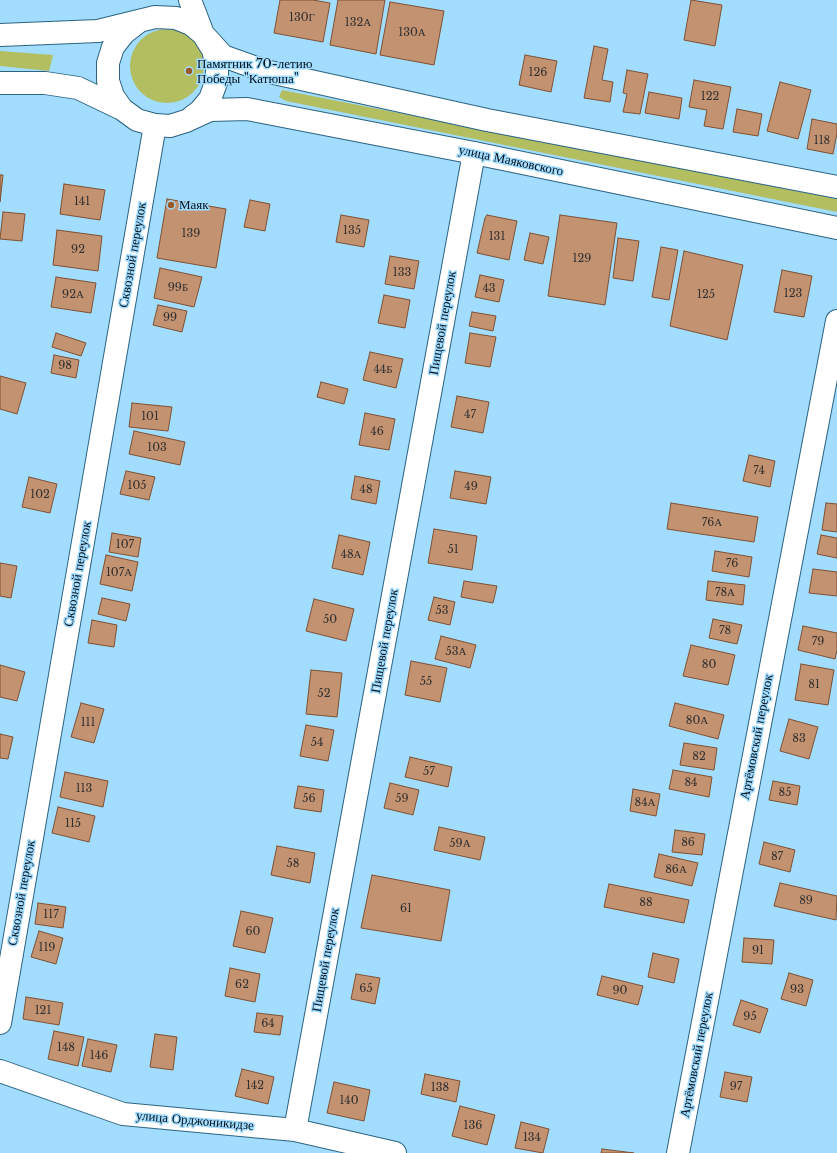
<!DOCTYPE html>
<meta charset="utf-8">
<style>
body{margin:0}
canvas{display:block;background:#a2dcfe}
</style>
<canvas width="837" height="1153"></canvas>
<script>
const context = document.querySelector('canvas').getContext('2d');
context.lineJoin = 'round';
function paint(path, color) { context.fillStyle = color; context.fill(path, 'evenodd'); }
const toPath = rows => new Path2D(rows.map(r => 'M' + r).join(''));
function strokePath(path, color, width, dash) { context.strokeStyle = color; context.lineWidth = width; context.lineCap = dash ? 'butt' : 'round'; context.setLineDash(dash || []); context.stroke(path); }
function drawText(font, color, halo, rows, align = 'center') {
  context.font = font + ' "Libre Baskerville",serif'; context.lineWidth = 3; context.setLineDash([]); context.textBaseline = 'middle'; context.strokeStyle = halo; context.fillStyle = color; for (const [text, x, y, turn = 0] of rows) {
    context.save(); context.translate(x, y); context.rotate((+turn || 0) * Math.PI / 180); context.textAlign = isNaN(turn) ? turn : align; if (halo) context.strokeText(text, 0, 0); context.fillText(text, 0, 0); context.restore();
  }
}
paint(toPath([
 '130 66a37 37 0 1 1 74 0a37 37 0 1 1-74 0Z',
 [0,51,53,55,49,71,0,66],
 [282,90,837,199,837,212,286,101,279,97]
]), '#b3be61');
const building = toPath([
 [280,0,313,0,330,3,323,42,274,33,280,0],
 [338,0,385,0,376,54,330,45,338,0],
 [691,0,722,5,715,46,684,40,691,0],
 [390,2,444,11,434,65,380,55,390,2],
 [594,46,608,49,602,80,613,82,610,102,584,98,594,46],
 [525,55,557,61,551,92,519,85,525,55],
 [627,70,648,74,640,114,623,112,627,94,623,93,627,70],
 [694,80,731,87,723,129,704,126,707,110,689,107,694,80],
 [780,82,811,90,798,139,767,131,780,82],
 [649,92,682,98,679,119,645,113,649,92],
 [737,109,762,114,758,136,733,132,737,109],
 [812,119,837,124,837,133,833,154,807,149,812,119],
 [0,175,3,175,0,202,0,175],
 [64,184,105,190,100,220,60,214,64,184],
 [167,199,226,209,216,268,157,258,167,199],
 [250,200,270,204,265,231,244,227,250,200],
 [3,212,25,214,22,241,0,239,3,212],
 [341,215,369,220,364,247,336,242,341,215],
 [487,215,517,221,509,260,477,253,485,218,487,215],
 [560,215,617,223,605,305,548,296,560,215],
 [57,230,102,236,98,271,53,265,57,230],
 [530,233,549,237,543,264,524,260,530,233],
 [618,238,639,241,633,281,613,278,618,238],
 [661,247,678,250,669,300,652,297,661,247],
 [684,251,743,265,727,340,670,326,684,251],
 [390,256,419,261,414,289,385,284,390,256],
 [160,268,202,277,194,307,154,298,160,268],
 [782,270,812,276,804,317,774,312,782,270],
 [480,275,504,280,499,302,475,297,480,275],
 [56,277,96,283,91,313,51,307,56,277],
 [384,295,410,300,405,328,378,323,384,295],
 [158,305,187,311,182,332,153,325,158,305],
 [472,312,496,316,493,331,469,326,472,312],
 [56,333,86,343,81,356,52,347,56,333],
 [470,333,496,337,490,367,465,363,470,333],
 [370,352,403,359,396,388,363,380,370,352],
 [54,355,79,360,76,378,51,373,54,355],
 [0,376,26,383,17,414,0,409,0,376],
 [321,382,348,389,344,404,317,397,321,382],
 [457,396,489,402,483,433,451,427,457,396],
 [132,403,172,407,168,431,129,427,132,403],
 [365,413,395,419,389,450,359,445,365,413],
 [134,431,185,442,180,465,129,454,134,431],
 [749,455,775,461,770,487,743,481,749,455],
 [126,471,155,477,149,500,120,494,126,471],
 [455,471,491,477,486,504,450,498,455,471],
 [355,476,380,481,376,504,351,499,355,476],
 [29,477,57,484,50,513,22,507,29,477],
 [671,503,758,517,754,542,667,529,671,503],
 [826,503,837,504,837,532,822,530,826,503],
 [434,529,477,536,472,570,428,563,434,529],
 [112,533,141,538,138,557,109,552,112,533],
 [339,535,370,542,363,575,332,568,339,535],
 [821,535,837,538,837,558,817,554,821,535],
 [715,551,752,557,749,577,712,571,715,551],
 [106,555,138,562,132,591,100,584,106,555],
 [0,563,17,566,11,598,0,596,0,563],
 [813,569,837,572,837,596,809,593,813,569],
 [464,581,497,586,493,603,461,597,464,581],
 [708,581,745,585,743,605,706,600,708,581],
 [434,597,455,602,450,625,428,620,434,597],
 [102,598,130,604,126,621,98,614,102,598],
 [314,599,354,609,346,641,306,631,314,599],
 [713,619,742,625,737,644,709,638,713,619],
 [92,620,117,625,114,647,88,643,92,620],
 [803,626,837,633,837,650,835,659,798,650,803,626],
 [441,636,476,645,470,668,435,659,441,636],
 [691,645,735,655,728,685,683,676,691,645],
 [411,661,447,668,440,702,405,695,411,661],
 [801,664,834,670,828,705,795,700,801,664],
 [0,665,25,672,17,701,0,697,0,665],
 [311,670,342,673,337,717,306,714,311,670],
 [81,703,104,709,94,743,71,737,81,703],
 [675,703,724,715,718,739,669,726,675,703],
 [789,719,818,727,809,759,780,751,789,719],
 [306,725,334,730,328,761,300,756,306,725],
 [0,734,13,737,8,759,0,758,0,734],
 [684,743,717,748,714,770,680,765,684,743],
 [410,757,452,767,448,787,405,777,410,757],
 [673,770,712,777,709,797,669,789,673,770],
 [65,772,108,781,103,807,60,797,65,772],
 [773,781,800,786,797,805,769,800,773,781],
 [390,783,419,790,413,815,384,808,390,783],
 [298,786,324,790,321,812,294,808,298,786],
 [633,789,660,794,656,816,630,811,633,789],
 [58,807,95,816,89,842,52,833,58,807],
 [439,827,485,837,480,860,434,850,439,827],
 [675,830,705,834,702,855,672,852,675,830],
 [764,842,795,850,790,872,759,864,764,842],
 [277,846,315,853,310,883,271,875,277,846],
 [659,854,698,863,692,886,654,877,659,854],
 [372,875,450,890,441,941,361,928,372,875],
 [780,883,837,896,836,920,774,906,780,883],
 [609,884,689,900,684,923,604,907,609,884],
 [38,903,66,907,63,928,35,924,38,903],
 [241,911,273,918,265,953,233,946,241,911],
 [39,931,63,938,56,964,31,957,39,931],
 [744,938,774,940,772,964,742,962,744,938],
 [653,953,679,959,674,983,648,977,653,953],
 [230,968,260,974,255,1002,225,996,230,968],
 [789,973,813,980,806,1006,781,999,789,973],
 [356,974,380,978,375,1004,351,999,356,974],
 [602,976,643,986,638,1005,597,995,602,976],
 [26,997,63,1003,59,1025,23,1019,26,997],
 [741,1000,768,1009,760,1033,733,1025,741,1000],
 [257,1013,283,1016,280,1035,254,1032,257,1013],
 [54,1031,84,1037,78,1066,48,1059,54,1031],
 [155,1034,177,1037,173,1070,150,1067,155,1034],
 [88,1039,117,1045,111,1072,82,1066,88,1039],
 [242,1069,274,1077,268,1104,235,1096,242,1069],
 [725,1072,752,1077,747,1102,720,1097,725,1072],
 [425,1074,460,1081,456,1102,421,1094,425,1074],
 [334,1082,370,1090,364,1121,327,1113,334,1082],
 [460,1106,495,1115,487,1145,452,1136,460,1106],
 [521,1122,549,1129,543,1153,515,1148,521,1122],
 [602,1149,634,1153,601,1153,602,1149]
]);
paint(building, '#c39270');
strokePath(building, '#7f5132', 1);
const minor = toPath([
 [0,1023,155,125],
 [0,1071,123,1114,295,1130,395,1153],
 [295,1130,474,153],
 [678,1153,837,321]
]);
const major = toPath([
 [190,0,203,34,213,50,217,66,217,80,210,99,200,111,192,117],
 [0,35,98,31,155,17,176,18,191,24,203,34,223,56,265,71,487,120,837,187],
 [0,83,45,83,78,88,122,109,137,120,155,125,170,126,186,121,210,110,247,109,474,153,837,228],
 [122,109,113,96,108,81,108,63,113,47,124,33,137,23]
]);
strokePath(minor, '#2c6482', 24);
strokePath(major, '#2c6482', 24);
strokePath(minor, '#fff', 22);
strokePath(major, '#fff', 22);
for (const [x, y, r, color] of [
 [189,71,4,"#9b5926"],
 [171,205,4,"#9b5926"]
]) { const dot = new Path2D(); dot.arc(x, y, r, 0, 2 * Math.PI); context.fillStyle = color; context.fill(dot); strokePath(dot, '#a2dcfe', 1.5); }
drawText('11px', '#313031', null, [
 ["130Г",302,18],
 ["132А",358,23],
 ["130А",412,33],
 ["126",538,73],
 ["122",710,97],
 ["118",822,141],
 ["141",82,202],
 ["135",352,231],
 ["139",191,234],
 ["131",497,237],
 ["92",78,250],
 ["129",582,259],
 ["133",402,273],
 ["99Б",178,288],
 ["43",489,289],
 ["123",793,294],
 ["92А",73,295],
 ["125",706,295],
 ["99",170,318],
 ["98",65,366],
 ["44Б",383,370],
 ["47",470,415],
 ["101",150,417],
 ["46",377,432],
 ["103",157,448],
 ["74",759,471],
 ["105",137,486],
 ["49",471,487],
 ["48",366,490],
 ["102",40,495],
 ["76А",712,523],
 ["107",125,545],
 ["51",453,550],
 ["48А",351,555],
 ["76",732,564],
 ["107А",119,573],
 ["78А",725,593],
 ["53",442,611],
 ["50",330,620],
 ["78",725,631],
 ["79",818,642],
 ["53А",456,652],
 ["80",709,665],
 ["55",426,682],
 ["81",814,685],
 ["52",324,694],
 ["80А",697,721],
 ["111",88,723],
 ["83",799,739],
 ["54",317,743],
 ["82",699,757],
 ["57",429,772],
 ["84",691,783],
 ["113",84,789],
 ["85",785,793],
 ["56",309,799],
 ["59",402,799],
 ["84А",645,803],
 ["115",73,824],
 ["86",688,843],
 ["59А",460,844],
 ["87",777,857],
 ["58",293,864],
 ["86А",676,870],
 ["89",806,901],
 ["88",646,903],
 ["61",406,909],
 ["117",51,915],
 ["60",253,932],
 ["119",47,948],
 ["91",758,951],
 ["62",242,985],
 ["65",366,989],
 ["93",797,990],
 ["90",620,991],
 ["121",43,1011],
 ["95",750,1017],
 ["64",268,1024],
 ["148",66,1048],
 ["146",99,1056],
 ["142",255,1086],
 ["97",736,1087],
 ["138",440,1088],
 ["140",349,1101],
 ["136",473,1126],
 ["134",532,1138]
]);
drawText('13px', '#00101c', '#a2dcfe', [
 ["Памятник 70-летию",197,64],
 ["Победы \"Катюша\"",197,79],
 ["Маяк",179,205]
], 'left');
drawText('13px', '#00101c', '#a2dcfe', [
 ["улица Маяковского",511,161,12],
 ["Сквозной переулок",133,255,-80],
 ["Пищевой переулок",443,323,-80],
 ["Сквозной переулок",78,574,-80],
 ["Пищевой переулок",385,641,-80],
 ["Артёмовский переулок",757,737,-79],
 ["Сквозной переулок",22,893,-80],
 ["Пищевой переулок",326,960,-80],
 ["Артёмовский переулок",697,1055,-79],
 ["улица Орджоникидзе",195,1121,5]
]);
</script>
